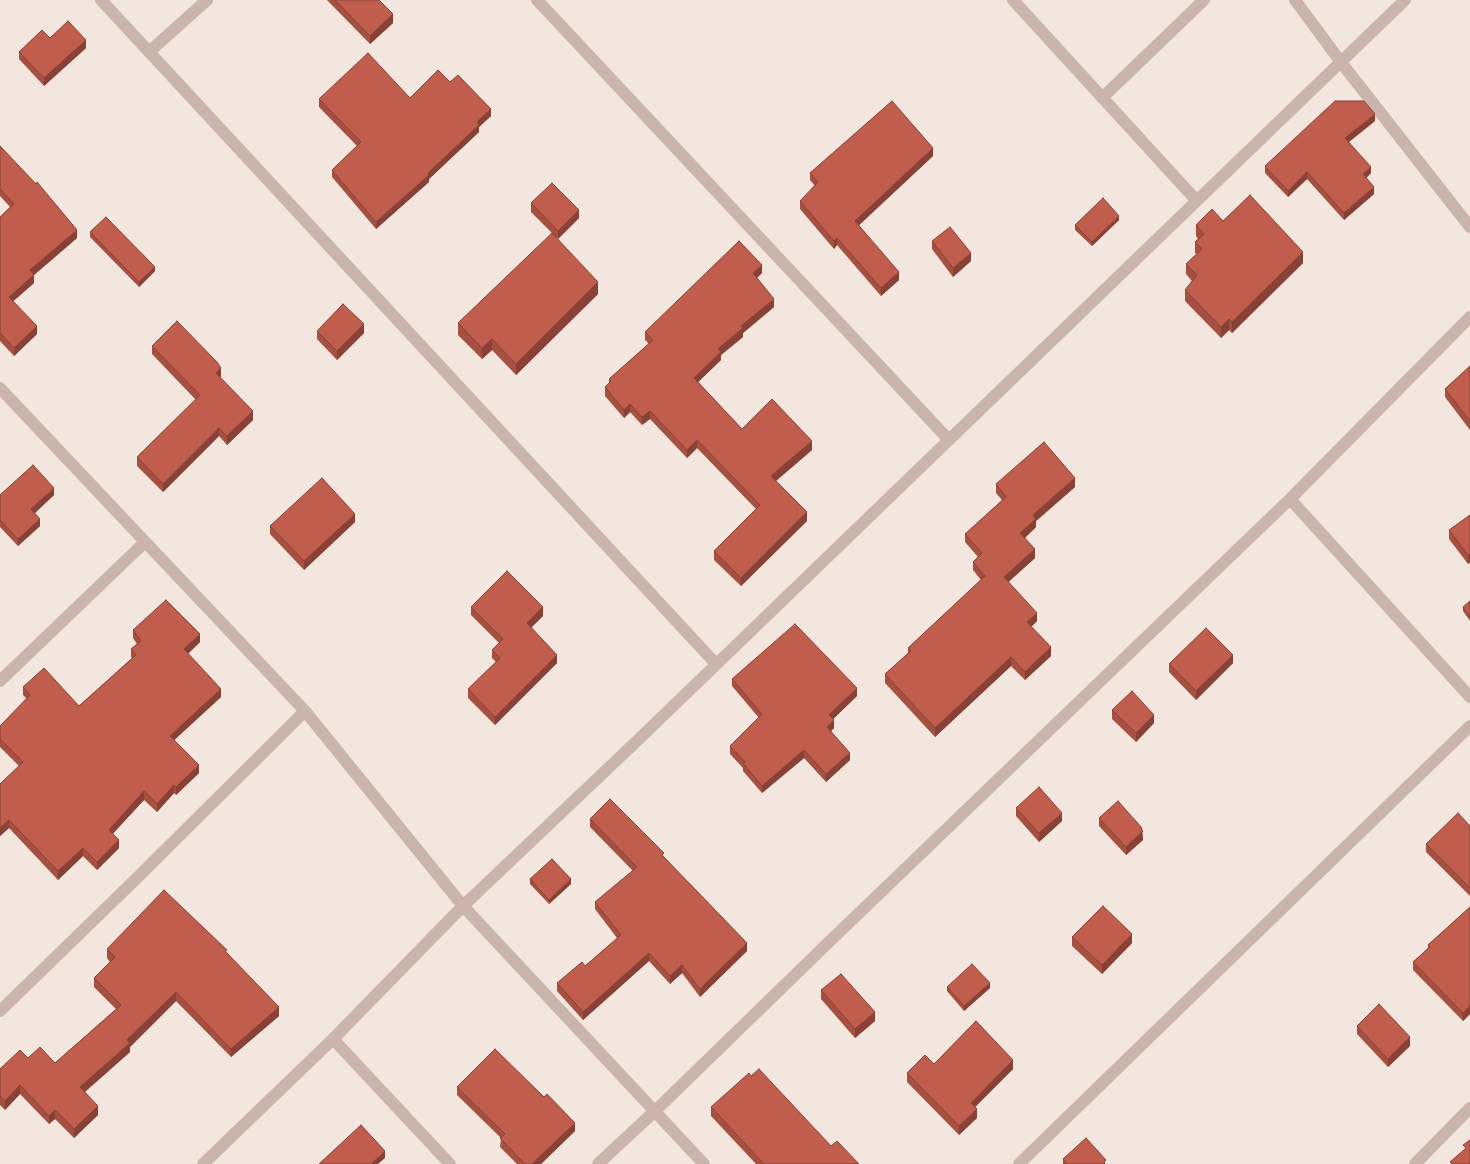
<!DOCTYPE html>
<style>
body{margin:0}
canvas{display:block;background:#f2e6de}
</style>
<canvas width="1470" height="1164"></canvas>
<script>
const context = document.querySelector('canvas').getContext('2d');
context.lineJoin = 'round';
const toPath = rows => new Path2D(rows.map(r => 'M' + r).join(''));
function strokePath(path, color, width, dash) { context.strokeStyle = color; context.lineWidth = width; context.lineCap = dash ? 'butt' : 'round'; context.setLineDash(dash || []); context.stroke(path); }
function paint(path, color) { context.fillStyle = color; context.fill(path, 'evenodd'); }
strokePath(toPath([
 [101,0,716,664],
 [537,0,949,440],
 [1013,0,1196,200],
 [1295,0,1340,61,1470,227],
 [149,52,207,0],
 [1102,98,1204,0],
 [0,388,305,711,463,906,704,1164],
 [1290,499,1470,697],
 [0,681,145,542],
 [0,1011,139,876,305,711],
 [333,1039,450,1164],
 [203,1164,333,1039,463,906,640,738,1405,0],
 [598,1164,654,1112,830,941,1290,499,1470,317],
 [1019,1164,1470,726],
 [1415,1164,1470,1108]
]), '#c9b5ab', 12);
paint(toPath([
 [327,0,379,0,393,23,370,44],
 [50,38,86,48,44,86,19,59,19,52],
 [450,82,491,116,479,127,479,132,429,179,429,182,376,229,332,177,332,170,357,146,319,107,319,99,410,98],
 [1375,121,1349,142,1371,173,1366,178,1374,194,1344,220,1307,179,1288,197,1265,173,1265,166],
 [0,146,77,238,34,275,34,283,13,301,37,334,14,356,0,341,0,217,10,207,0,196],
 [933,156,859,225,899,280,881,296,837,245,834,249,800,209,800,201,815,186,810,180,810,173],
 [531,203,579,218,558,239,531,212],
 [1119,220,1092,246,1075,230,1075,225],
 [1223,221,1303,263,1232,333,1229,330,1221,338,1185,301,1185,290,1192,281,1186,274,1186,264,1197,254,1195,253,1195,242,1198,239,1196,236,1196,225],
 [90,232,155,271,139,287,90,237],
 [932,241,971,261,953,277,932,249],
 [762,273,757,278,774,307,743,333,743,337,721,355,721,360,698,382,742,429,812,450,776,481,807,521,741,586,714,560,714,551,756,509,697,448,687,458,650,419,642,425,630,412,624,418,605,396,605,387,609,383,609,379,649,344,645,340,645,332],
 [598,294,516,375,492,350,482,359,458,335,458,323],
 [317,331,364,333,337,360,317,339],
 [152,346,221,377,221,378,253,420,227,445,219,436,163,492,137,466,137,457,196,400,152,354],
 [1470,366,1470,430,1445,397,1445,389],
 [996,484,1075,487,1036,521,1036,527,1025,538,1035,558,1008,582,1037,621,1031,627,1051,656,1025,680,1011,666,935,737,885,683,885,674,908,653,908,648,981,580,973,570,973,562,978,557,965,542,965,534,1002,500,996,493],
 [0,495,54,495,34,513,40,526,18,546,0,527],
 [1470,515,1470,562,1468,564,1449,539,1449,530],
 [355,522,304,570,270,534,270,526],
 [1470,601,1470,621,1463,611,1463,607],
 [471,607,543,616,531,627,557,663,495,725,468,698,468,689,496,662,492,658,492,650,499,643,471,615],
 [133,630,200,642,188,654,221,697,174,740,199,773,176,795,174,793,157,812,144,800,113,833,119,848,97,870,83,856,58,880,9,828,0,836,0,784,19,766,0,747,0,726,27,699,23,695,23,687,79,706,132,658,131,657,131,649,137,644,133,638],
 [1233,663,1196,700,1169,672,1169,664],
 [732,679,857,696,833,719,834,728,831,731,850,760,826,782,804,758,762,793,743,771,743,768,730,754,730,746,759,718,732,686],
 [1112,710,1154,723,1136,742,1112,719],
 [1016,808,1062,821,1039,842,1016,816],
 [1099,818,1142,831,1143,840,1126,855,1099,826],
 [590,819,664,857,747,951,700,997,682,973,670,984,649,961,583,1020,557,991,557,983,585,966,617,938,595,909,595,902,633,871,590,827],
 [1470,826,1470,896,1426,852,1426,844],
 [530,879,571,884,549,904,530,884],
 [1470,907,1470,1014,1463,1021,1413,970,1413,962,1428,948,1428,945],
 [1072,937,1132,943,1102,974,1072,946],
 [107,949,227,953,279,1016,231,1057,176,1001,130,1047,130,1052,85,1092,98,1115,74,1138,55,1119,49,1124,20,1094,5,1110,0,1105,0,1069,28,1058,55,1063,116,1009,94,987,94,978,110,962,107,958],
 [947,987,990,988,964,1011,947,991],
 [821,990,875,1021,855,1038,821,999],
 [1357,1026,1410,1046,1388,1067,1357,1034],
 [934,1064,1013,1069,975,1107,977,1118,959,1135,907,1082,907,1073],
 [457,1087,575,1131,541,1164,517,1164,500,1147,501,1138,457,1095],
 [711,1107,831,1146,859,1164,756,1164,711,1116],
 [1063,1159,1106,1164,1063,1164]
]), '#a65042');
paint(toPath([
 [393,14,393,23,370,44,370,36],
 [86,40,86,48,44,86,44,78],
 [491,109,491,116,479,127,479,132,429,179,429,182,376,229,376,222,428,173,477,122],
 [1375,114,1375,121,1345,145,1345,138],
 [933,148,933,156,855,229,855,221],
 [1371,167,1371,173,1363,181,1363,174],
 [1307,172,1307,179,1288,197,1288,191],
 [1374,187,1374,194,1344,220,1344,213],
 [579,210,579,218,558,239,558,231],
 [1119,216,1119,220,1092,246,1092,242],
 [77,230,77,238,34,275,34,283,9,305,9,297,30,270],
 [837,238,837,245,834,249,834,241],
 [1303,252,1303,263,1232,333,1232,322],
 [971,253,971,261,953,277,953,268],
 [762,265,762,273,753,281,753,273],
 [155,267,155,271,139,287,139,282],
 [899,272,899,280,881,296,881,288],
 [598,282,598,294,516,375,516,364],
 [774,299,774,307,743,333,743,337,721,355,721,360,694,386,694,378,718,349,741,326],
 [1229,319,1229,330,1221,338,1221,327],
 [364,324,364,333,337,360,337,351],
 [37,326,37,334,14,356,14,348],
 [492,339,492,350,482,359,482,348],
 [221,368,221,377,216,382,216,373],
 [630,404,630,412,624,418,624,410],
 [253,411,253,420,227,445,227,436],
 [650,411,650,419,642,425,642,417],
 [219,428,219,436,163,492,163,484],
 [697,440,697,448,687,458,687,450],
 [812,441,812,450,771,485,771,476],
 [1075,478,1075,487,1036,521,1036,527,1020,542,1020,533,1033,515],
 [54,488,54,495,31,517,31,509],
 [807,512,807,521,741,586,741,578],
 [355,514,355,522,304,570,304,561],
 [40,519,40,526,18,546,18,539],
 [1035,549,1035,558,1004,586,1004,577],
 [1470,554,1470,562,1468,564,1468,555],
 [543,607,543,616,527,632,527,623],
 [1037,613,1037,621,1027,631,1027,622],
 [200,634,200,642,184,657,184,649],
 [1051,647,1051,656,1025,680,1025,672],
 [557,655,557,663,495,725,495,717],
 [1233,655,1233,663,1196,700,1196,691],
 [1011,657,1011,666,935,737,935,728],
 [857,688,857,696,829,723,829,715],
 [221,689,221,697,170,744,170,736],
 [1154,715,1154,723,1136,742,1136,733],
 [834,720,834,728,827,735,827,727],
 [804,750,804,758,762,793,762,786],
 [850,753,850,760,826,782,826,774],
 [199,765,199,773,176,795,176,787],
 [174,785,174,793,157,812,157,804],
 [144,791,144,800,109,838,109,830],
 [1062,813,1062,821,1039,842,1039,833],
 [9,820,9,828,0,836,0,828],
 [1142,828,1143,840,1126,855,1126,847],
 [119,840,119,848,97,870,97,862],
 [83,848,83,856,58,880,58,871],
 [571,879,571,884,549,904,549,900],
 [1132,934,1132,943,1102,974,1102,965],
 [747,943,747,951,700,997,700,989],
 [649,953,649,961,583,1020,583,1012],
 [682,965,682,973,670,984,670,976],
 [990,983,990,988,964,1011,964,1006],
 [176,992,176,1001,130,1047,130,1052,80,1096,80,1087],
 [1470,1006,1470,1014,1463,1021,1463,1013],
 [279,1007,279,1016,231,1057,231,1049],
 [875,1012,875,1021,855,1038,855,1029],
 [1410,1037,1410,1046,1388,1067,1388,1059],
 [1013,1060,1013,1069,971,1111,971,1103],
 [20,1085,20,1094,5,1110,5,1101],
 [98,1106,98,1115,74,1138,74,1129],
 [977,1109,977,1118,959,1135,959,1126],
 [55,1110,55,1119,49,1124,49,1116],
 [575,1123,575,1131,541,1164,532,1164],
 [385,1151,385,1158,378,1164,371,1164]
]), '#874136');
const building = toPath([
 [335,0,379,0,393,14,370,36,335,0],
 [68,21,86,40,44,78,19,52,42,30,50,38,68,21],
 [368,53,410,98,438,70,450,82,458,75,491,109,477,122,479,125,428,173,429,175,376,222,332,170,361,142,319,99,368,53],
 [892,101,933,148,855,221,899,272,881,288,837,238,834,241,800,201,818,182,810,173,892,101],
 [1335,101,1364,101,1375,114,1345,138,1371,167,1363,174,1374,187,1344,213,1307,172,1288,191,1265,166,1335,101],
 [0,146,36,184,37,182,77,230,30,270,34,275,9,297,37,326,14,348,0,333,0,217,14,204,0,189,0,146],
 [552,183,579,210,558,231,531,203,552,183],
 [1250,195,1303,252,1232,322,1229,319,1221,327,1185,290,1197,275,1186,264,1202,249,1195,242,1204,234,1196,225,1212,209,1223,221,1250,195],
 [1103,198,1119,216,1092,242,1075,225,1103,198],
 [106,217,155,267,139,282,90,232,106,217],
 [950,227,971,253,953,268,932,241,950,227],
 [552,233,598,282,516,364,492,339,482,348,458,323,552,233],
 [739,241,762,265,753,273,774,299,741,326,743,328,718,349,721,352,694,378,742,429,772,399,812,441,771,476,807,512,741,578,714,551,760,505,697,440,687,450,650,411,642,417,630,404,624,410,605,387,611,381,609,379,653,340,645,332,739,241],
 [343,304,364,324,337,351,317,331,343,304],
 [177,321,217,362,221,368,216,373,253,411,227,436,219,428,163,484,137,457,200,395,152,346,177,321],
 [1470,366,1470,421,1445,389,1470,366],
 [1044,442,1075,478,1033,515,1036,519,1020,533,1035,549,1004,577,1037,613,1027,622,1051,647,1025,672,1011,657,935,728,885,674,911,651,908,648,985,576,973,562,982,553,965,534,1006,497,996,484,1044,442],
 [33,465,54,488,31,509,40,519,18,539,0,520,0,495,33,465],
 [322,478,355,514,304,561,270,526,322,478],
 [1470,515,1470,554,1468,555,1449,530,1470,515],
 [507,571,543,607,527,623,557,655,495,717,468,689,500,658,492,650,503,639,471,607,507,571],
 [166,600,200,634,184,649,221,689,170,736,199,765,176,787,174,785,157,804,144,791,109,830,119,840,97,862,83,848,58,871,9,820,0,828,0,784,23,762,0,739,0,726,30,695,23,687,44,668,79,706,136,655,131,649,141,641,133,630,166,600],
 [1470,601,1470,617,1463,607,1470,601],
 [795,624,857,688,829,715,834,720,827,727,850,753,826,774,804,750,762,786,743,763,745,762,730,746,762,714,732,679,795,624],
 [1206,628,1233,655,1196,691,1169,664,1206,628],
 [1132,691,1154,715,1136,733,1112,710,1132,691],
 [1039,787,1062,813,1039,833,1016,808,1039,787],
 [610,799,664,853,662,855,747,943,700,989,682,965,670,976,649,953,583,1012,557,983,582,962,585,966,621,935,595,902,637,867,590,819,610,799],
 [1118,801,1142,828,1141,829,1143,831,1126,847,1099,818,1118,801],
 [1458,813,1470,826,1470,888,1426,844,1458,813],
 [552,859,571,879,549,900,530,879,552,859],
 [164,890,227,950,225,951,279,1007,231,1049,176,992,127,1040,130,1043,80,1087,98,1106,74,1129,55,1110,49,1116,20,1085,5,1101,0,1096,0,1069,20,1050,28,1058,40,1047,55,1063,121,1005,94,978,115,957,107,949,164,890],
 [1103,906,1132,934,1102,965,1072,937,1103,906],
 [1470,907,1470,1006,1463,1013,1413,962,1430,947,1428,945,1470,907],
 [972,964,990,983,964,1006,947,987,972,964],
 [841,974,875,1012,855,1029,821,990,841,974],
 [1379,1004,1410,1037,1388,1059,1357,1026,1379,1004],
 [976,1021,1013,1060,971,1103,977,1109,959,1126,907,1073,925,1055,934,1064,976,1021],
 [495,1049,544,1097,547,1094,575,1123,532,1164,525,1164,500,1138,505,1134,457,1087,495,1049],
 [759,1069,831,1146,837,1141,859,1164,764,1164,711,1107,749,1073,751,1076,759,1069],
 [361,1125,385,1151,371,1164,319,1164,361,1125],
 [1086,1138,1106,1160,1104,1162,1105,1164,1067,1164,1063,1159,1086,1138],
 [1470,1140,1470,1164,1452,1164,1450,1162,1466,1148,1463,1145,1470,1140]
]);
paint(building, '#c15d4d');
strokePath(building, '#874136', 1);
</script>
